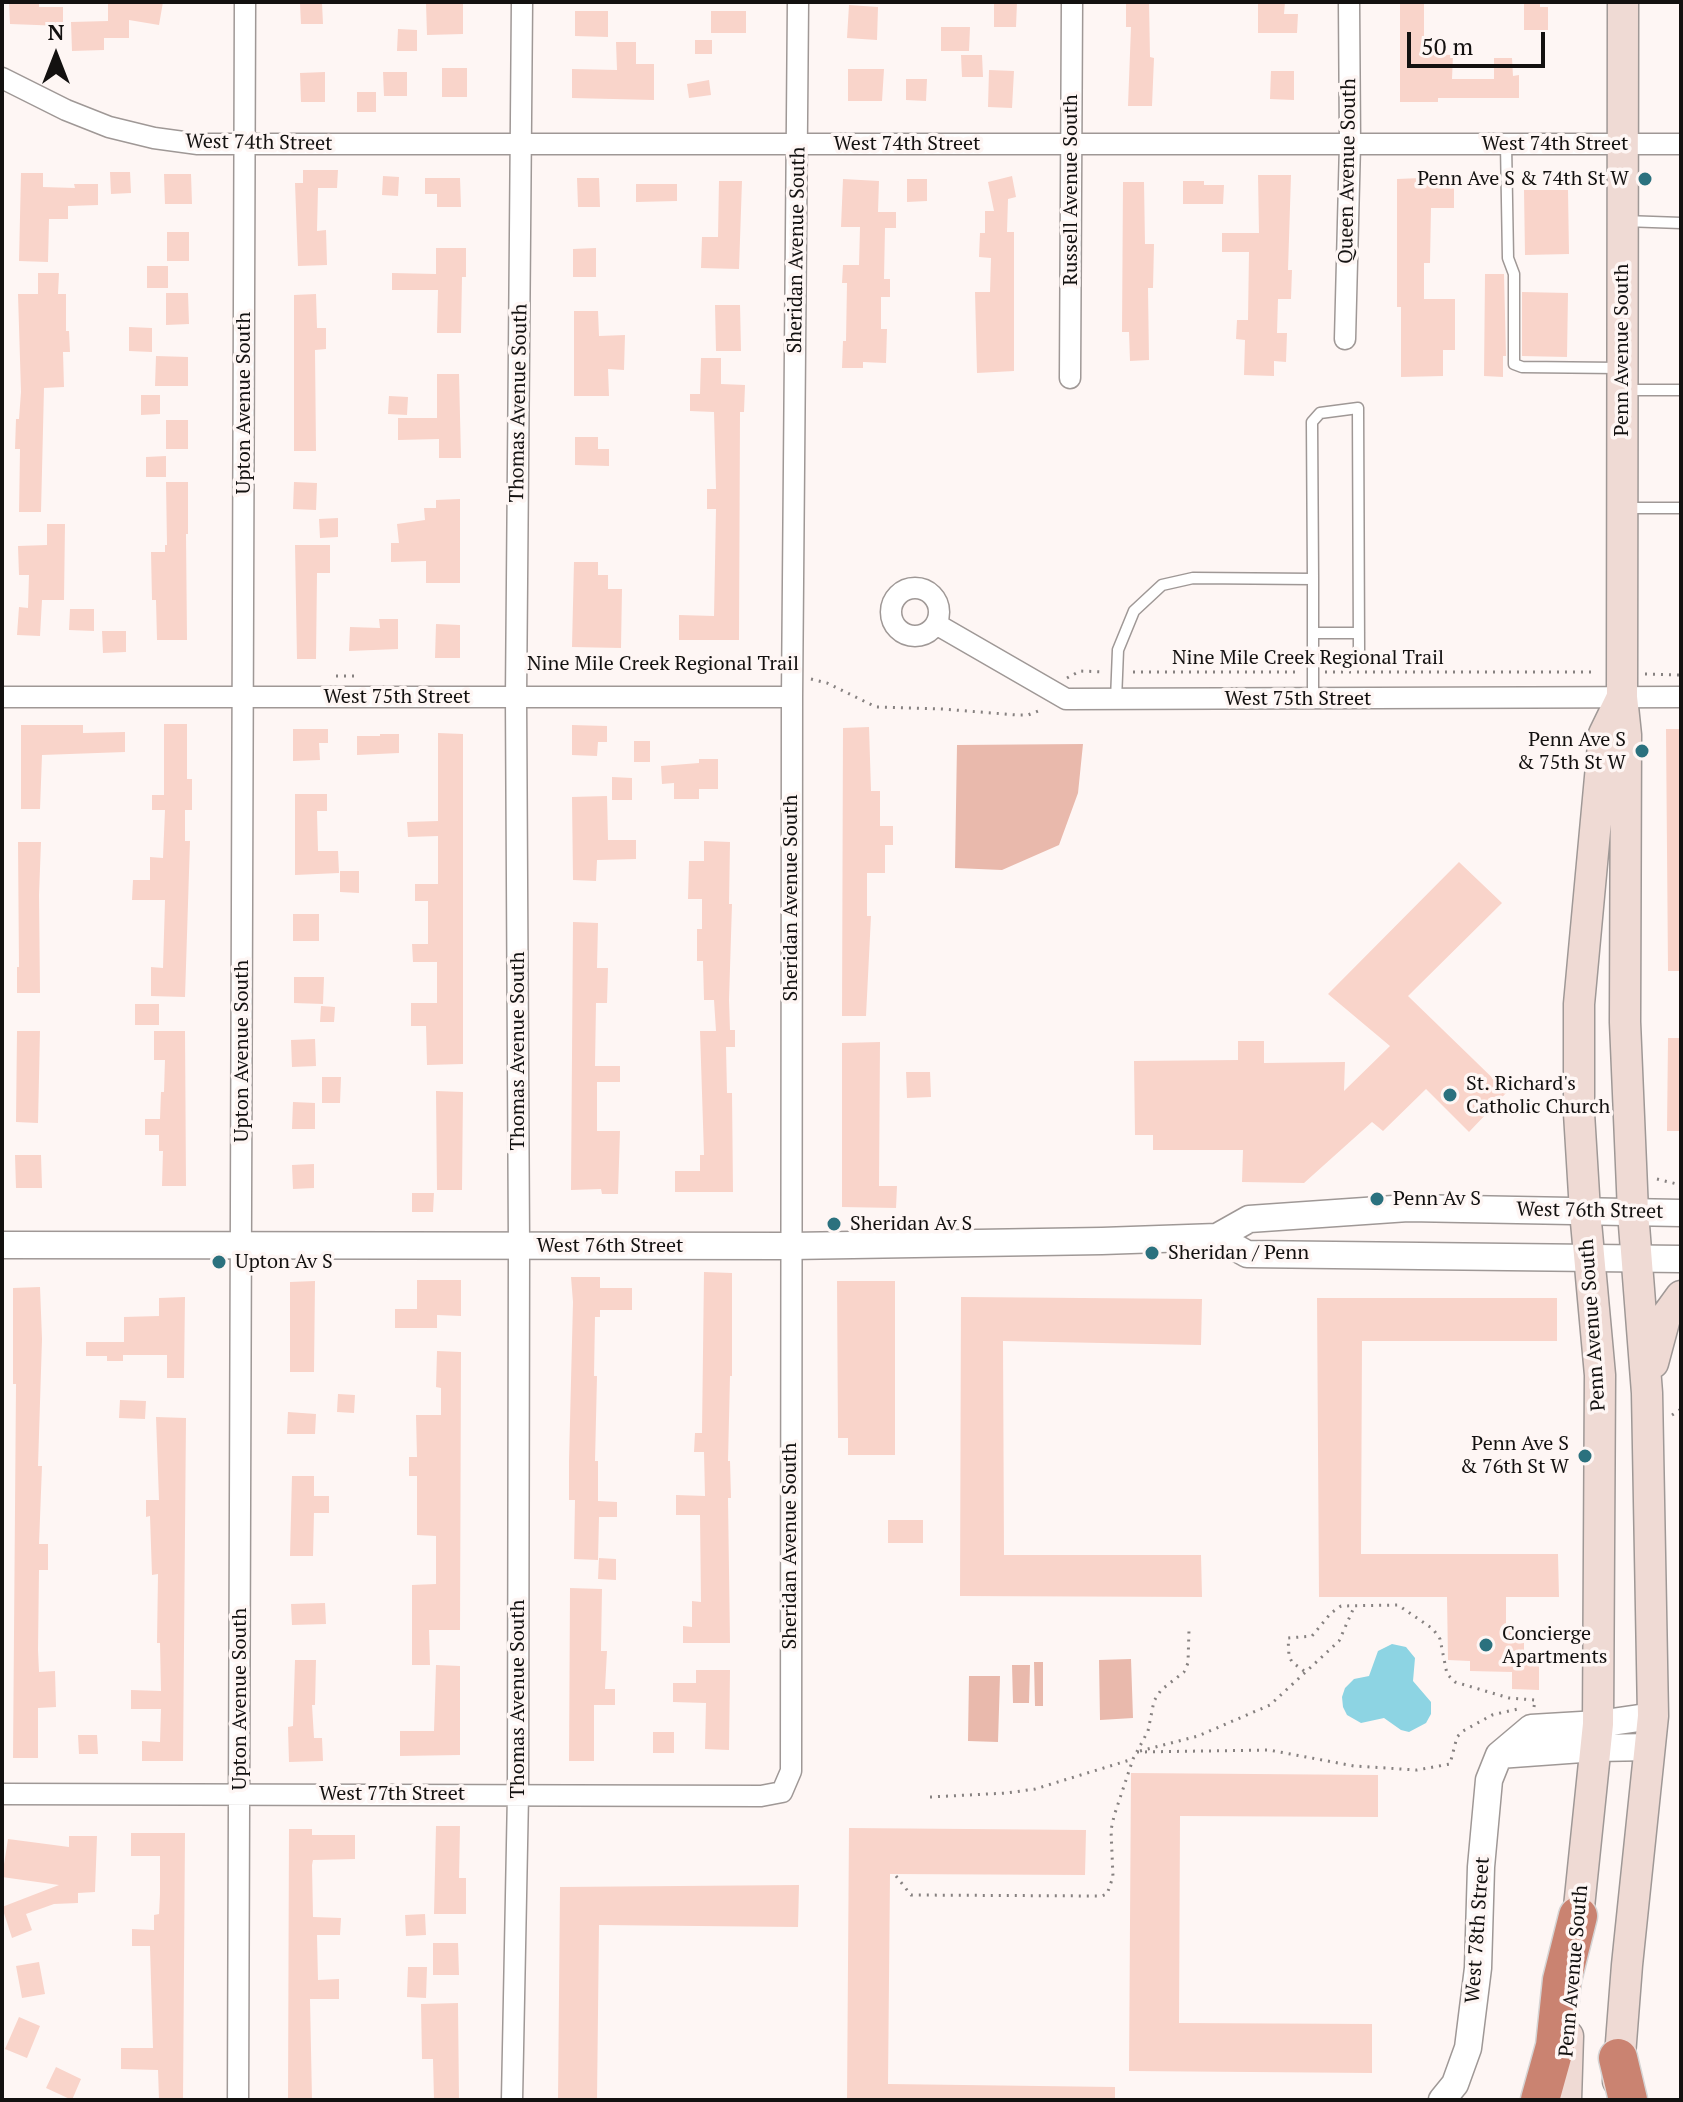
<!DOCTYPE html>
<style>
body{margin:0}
#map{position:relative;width:1683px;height:2102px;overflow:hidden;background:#fef6f4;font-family:"PT Serif",serif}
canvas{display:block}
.frame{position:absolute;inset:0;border:4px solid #131110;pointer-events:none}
.north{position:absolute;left:16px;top:16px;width:80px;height:80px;-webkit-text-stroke:6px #fef6f4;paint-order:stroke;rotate:0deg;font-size:22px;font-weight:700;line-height:32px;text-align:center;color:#131110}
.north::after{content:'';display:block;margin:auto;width:28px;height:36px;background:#131110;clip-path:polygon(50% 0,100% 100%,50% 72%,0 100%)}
.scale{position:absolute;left:1407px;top:32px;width:138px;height:36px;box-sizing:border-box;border:4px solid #131110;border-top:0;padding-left:10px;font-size:24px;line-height:28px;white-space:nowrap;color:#131110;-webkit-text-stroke:6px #fef6f4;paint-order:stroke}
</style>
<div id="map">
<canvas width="1683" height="2102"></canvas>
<div class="frame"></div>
<div class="north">N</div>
<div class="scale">50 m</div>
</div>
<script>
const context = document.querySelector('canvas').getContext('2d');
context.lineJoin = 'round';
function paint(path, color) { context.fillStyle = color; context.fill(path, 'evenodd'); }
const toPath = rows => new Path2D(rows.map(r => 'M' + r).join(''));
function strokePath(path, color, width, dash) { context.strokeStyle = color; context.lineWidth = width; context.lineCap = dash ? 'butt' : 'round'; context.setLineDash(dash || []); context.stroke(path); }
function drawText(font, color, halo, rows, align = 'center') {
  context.font = font + ' "PT Serif",serif'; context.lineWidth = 7; context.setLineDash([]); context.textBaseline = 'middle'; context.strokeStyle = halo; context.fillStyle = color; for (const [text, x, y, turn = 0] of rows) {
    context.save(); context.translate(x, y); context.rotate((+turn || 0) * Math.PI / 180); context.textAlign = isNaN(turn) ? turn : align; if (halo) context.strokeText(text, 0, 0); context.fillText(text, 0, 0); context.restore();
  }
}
paint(toPath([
 [1083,744,1078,793,1059,845,1002,870,955,868,957,745],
 [1131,1659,1133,1718,1100,1720,1099,1660],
 [1034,1662,1043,1662,1043,1706,1035,1706],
 [1012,1665,1030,1665,1029,1703,1013,1703],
 [969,1676,1000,1676,998,1742,968,1741]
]), '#e9b9ac');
paint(toPath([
 [1392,1644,1406,1647,1415,1658,1413,1681,1431,1702,1431,1714,1426,1723,1409,1732,1401,1730,1384,1718,1361,1723,1347,1715,1343,1707,1342,1697,1345,1688,1354,1679,1369,1676,1378,1651]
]), '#8dd4e3');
paint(toPath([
 [9,2,39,2,39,7,63,7,63,26,10,24],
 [140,2,163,2,159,25,129,20,129,38,104,38,104,50,72,51,71,22,108,21,108,4],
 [451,2,463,2,463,34,427,35,426,3],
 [994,2,1017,2,1016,27,994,27],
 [1126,2,1149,2,1150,57,1154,58,1152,106,1128,106,1131,27,1126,27],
 [1258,2,1285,2,1284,14,1298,14,1297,33,1258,33],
 [1400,2,1424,2,1424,54,1453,55,1452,79,1494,79,1494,58,1512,58,1513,76,1519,75,1519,98,1438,98,1438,102,1400,102],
 [1524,2,1540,2,1540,7,1548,7,1548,30,1524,30],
 [322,3,323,24,301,24,300,4],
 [849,5,878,7,877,40,847,38],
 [575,11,608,11,608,37,575,36],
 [711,11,746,11,746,33,711,33],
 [941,27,970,27,969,51,941,51],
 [398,29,417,30,417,51,397,51],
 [695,40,712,40,712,54,695,54],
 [616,42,636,42,636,64,654,64,654,100,572,98,572,69,617,70],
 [961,55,982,55,983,77,962,77],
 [442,68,467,68,467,97,442,97],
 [848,69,884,69,882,101,848,101],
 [989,70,1014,71,1012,108,988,107],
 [1271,71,1294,71,1294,100,1270,99],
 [325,72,325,102,301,102,300,73],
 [383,72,407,72,407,96,384,96],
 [906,79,927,79,926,101,906,100],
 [709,80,711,95,689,98,687,84],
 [357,92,376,92,376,112,357,112],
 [303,170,338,170,337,188,318,188,317,231,326,230,327,265,298,266,295,183,303,183],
 [110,172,130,172,131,193,111,194],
 [21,173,43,173,43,187,75,188,74,184,98,184,98,205,68,206,68,219,49,219,48,262,19,261],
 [164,174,191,174,192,204,165,204],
 [1258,175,1291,175,1288,270,1292,270,1291,299,1278,299,1277,333,1287,333,1286,362,1274,361,1274,376,1244,375,1245,340,1236,339,1237,320,1248,320,1249,252,1222,252,1222,233,1259,233],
 [383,176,399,177,398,196,382,195],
 [1012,176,1016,197,1008,199,1007,232,1014,232,1014,371,977,373,975,292,990,292,991,258,979,257,980,233,985,233,985,211,994,211,988,182],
 [425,178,460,178,461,207,437,207,437,194,425,194],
 [577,178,599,178,600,207,578,207],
 [1421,178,1421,184,1454,184,1454,208,1431,208,1430,263,1424,263,1424,299,1455,299,1455,350,1443,350,1443,376,1401,377,1401,307,1397,307,1397,179],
 [843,179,879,181,878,212,896,212,896,228,885,228,884,279,890,279,890,297,881,297,881,329,887,329,886,363,863,362,863,368,842,368,843,341,846,341,847,283,842,283,843,265,859,265,860,227,841,227],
 [907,179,927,179,927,201,907,202],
 [719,181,742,181,739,269,701,268,702,237,718,237],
 [1183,181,1204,181,1204,185,1224,185,1223,204,1183,204],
 [1123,182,1144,182,1145,244,1154,244,1153,288,1148,288,1149,360,1130,361,1129,332,1122,332],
 [636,184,677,184,677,201,636,202],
 [1524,190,1568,190,1569,254,1525,255],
 [167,232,189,232,189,261,167,261],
 [436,248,466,248,466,277,462,277,461,333,437,333,438,290,392,290,392,273,436,274],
 [596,248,596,277,573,277,573,249],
 [147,266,168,266,168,288,147,288],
 [38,273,59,273,58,294,66,294,66,331,69,331,70,352,63,352,64,387,44,388,41,512,19,512,20,449,15,449,16,419,19,419,21,392,18,294,38,294],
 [1485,274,1504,274,1506,356,1503,356,1503,377,1484,376],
 [1522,292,1568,293,1567,357,1522,356],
 [166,293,188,293,189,324,166,325],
 [316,294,317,328,326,328,326,349,315,350,316,451,294,451,294,295],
 [715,305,740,305,741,351,716,351],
 [574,311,598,311,599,336,625,335,624,370,608,369,609,396,574,396],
 [129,327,152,328,152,352,129,351],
 [156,356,188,357,188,386,155,386],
 [701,358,721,358,721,384,745,385,744,412,740,412,739,640,679,640,679,615,714,616,716,509,707,509,707,489,716,489,714,412,690,411,690,394,700,394],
 [437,374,459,374,461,458,439,458,439,439,398,440,398,418,437,418],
 [141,395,160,395,160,414,141,415],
 [389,396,408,397,407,415,388,414],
 [166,420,188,420,188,449,166,449],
 [575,437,598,437,598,449,609,449,609,466,575,465],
 [166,456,166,477,146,477,146,457],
 [166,482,188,482,188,534,186,534,187,640,157,640,156,600,152,600,151,552,165,552,165,545,167,545],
 [294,482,317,483,316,510,293,509],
 [460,499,460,583,426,583,426,561,391,562,391,543,399,543,397,524,425,520,424,508,436,508,436,500],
 [338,518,338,537,320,538,319,519],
 [47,524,65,524,64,600,42,600,40,636,17,635,19,607,28,608,29,575,19,575,18,546,47,545],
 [295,545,330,545,330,573,317,573,316,659,297,659],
 [574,562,598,562,598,575,608,575,608,589,622,589,621,648,572,647],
 [70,609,94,609,94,631,69,630],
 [379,619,398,619,398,649,349,651,350,627,380,628],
 [436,624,460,625,460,658,435,658],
 [102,631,126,631,126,652,103,653],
 [164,724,187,724,187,779,192,779,192,810,185,810,185,841,190,841,185,997,151,996,151,967,163,968,165,900,132,900,133,880,150,880,150,857,163,858,165,810,152,810,152,795,164,795],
 [21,725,83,725,83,733,125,732,125,752,42,755,40,809,21,809],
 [572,725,607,726,607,742,598,742,597,756,572,755],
 [869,727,871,791,880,791,880,826,893,826,893,845,885,845,885,873,867,873,867,916,871,916,866,1016,842,1016,843,728],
 [293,729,328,729,328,743,319,743,320,760,293,761],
 [1666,729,1681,729,1681,971,1668,971],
 [438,733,463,734,463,1064,427,1065,426,1026,411,1026,411,1003,437,1003,437,962,413,962,412,944,428,944,428,901,415,901,415,884,438,884,438,836,408,837,407,822,438,821],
 [380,734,399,734,399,753,357,755,357,736,380,736],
 [634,741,650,741,650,762,634,762],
 [699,759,718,759,718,789,699,789,699,799,674,799,674,783,662,784,661,766,699,763],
 [612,777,632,778,632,800,612,800],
 [295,794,327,794,327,811,317,811,318,851,338,851,339,873,295,875],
 [607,796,608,840,636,840,636,859,597,860,596,881,573,880,572,797],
 [704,841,730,842,729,904,732,904,729,1000,730,1030,735,1030,735,1047,726,1047,727,1093,732,1093,733,1192,675,1192,675,1171,700,1171,700,1155,704,1155,700,1031,716,1031,714,1000,704,1000,703,961,697,961,697,929,702,929,702,899,688,899,689,861,704,861],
 [18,842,41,842,39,895,40,993,17,993,17,967,19,967],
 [1459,862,1502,903,1408,996,1507,1092,1469,1132,1426,1089,1383,1131,1372,1122,1304,1183,1242,1182,1243,1150,1153,1150,1153,1135,1135,1135,1134,1061,1238,1060,1238,1041,1264,1041,1264,1063,1345,1062,1344,1091,1390,1046,1328,994],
 [340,871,359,871,359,893,340,892],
 [293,914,319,914,319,941,293,941],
 [573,922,598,923,597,968,608,968,607,1003,596,1003,595,1066,620,1066,620,1082,597,1082,597,1131,620,1131,618,1194,602,1194,601,1189,571,1190],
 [294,977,324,977,323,1004,294,1003],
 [135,1004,159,1004,159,1025,135,1025],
 [321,1006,335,1007,334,1022,320,1022],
 [17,1031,40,1031,38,1123,16,1122],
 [154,1031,185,1031,186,1186,162,1186,163,1151,159,1151,159,1135,145,1135,145,1119,160,1119,161,1092,164,1092,165,1060,154,1060],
 [1668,1038,1681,1038,1681,1131,1667,1131],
 [315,1039,316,1066,292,1067,291,1040],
 [880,1042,879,1186,897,1186,896,1208,842,1207,842,1043],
 [906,1072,930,1072,931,1097,907,1098],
 [322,1077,341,1077,340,1103,322,1103],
 [436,1091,463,1092,462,1190,437,1190],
 [293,1102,315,1103,315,1129,292,1129],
 [15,1155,41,1155,42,1188,16,1188],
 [314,1164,314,1188,293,1189,292,1165],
 [412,1193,434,1193,433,1212,412,1212],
 [704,1272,732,1273,732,1376,730,1376,728,1461,730,1461,731,1498,728,1498,730,1643,683,1643,683,1626,692,1627,692,1601,701,1602,700,1515,676,1515,676,1495,705,1496,704,1452,694,1452,695,1433,702,1433],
 [571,1277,600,1277,600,1288,632,1288,632,1310,600,1310,600,1317,595,1317,594,1376,597,1376,595,1461,598,1461,598,1501,617,1502,617,1517,599,1517,598,1560,574,1559,575,1500,569,1500,569,1461,573,1302],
 [417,1280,461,1280,461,1316,437,1315,437,1328,395,1328,395,1309,417,1309],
 [315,1281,314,1372,290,1372,290,1282],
 [837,1281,895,1281,895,1455,848,1455,848,1438,838,1438],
 [40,1287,42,1339,38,1466,42,1466,39,1544,48,1544,48,1570,39,1570,38,1650,39,1672,55,1671,56,1707,38,1708,38,1758,13,1758,16,1384,13,1384,13,1288],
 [185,1297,184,1378,167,1378,167,1355,123,1355,123,1361,107,1361,107,1356,86,1356,86,1342,124,1342,124,1317,159,1316,159,1298],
 [961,1297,1202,1299,1201,1345,1003,1341,1004,1555,1201,1555,1202,1597,960,1596],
 [1317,1298,1557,1298,1557,1341,1362,1341,1361,1554,1558,1554,1559,1597,1506,1597,1506,1629,1524,1628,1524,1663,1539,1663,1539,1690,1512,1689,1512,1672,1470,1671,1470,1661,1448,1660,1447,1597,1319,1597],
 [437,1351,461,1352,460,1630,429,1630,430,1665,412,1665,412,1585,436,1584,436,1536,417,1535,417,1476,409,1476,409,1457,417,1457,416,1415,441,1415,441,1388,436,1387],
 [338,1394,355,1395,354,1413,337,1412],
 [120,1400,146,1401,145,1419,119,1418],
 [288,1412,316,1414,315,1434,287,1434],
 [156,1417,186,1418,183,1761,142,1761,142,1741,160,1742,161,1709,131,1709,131,1690,161,1691,160,1643,157,1643,158,1574,152,1575,150,1516,146,1517,146,1500,159,1500],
 [292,1476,314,1476,314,1496,329,1496,329,1513,314,1513,313,1556,290,1556],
 [888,1520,923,1520,923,1543,888,1543],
 [599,1558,616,1559,616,1580,598,1579],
 [570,1588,602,1589,601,1651,607,1651,605,1689,615,1689,615,1705,594,1705,594,1761,569,1761],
 [325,1603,326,1624,292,1625,291,1604],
 [295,1660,316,1660,315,1705,312,1705,314,1738,322,1738,323,1761,289,1762,288,1727,293,1726],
 [436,1665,460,1666,460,1755,400,1756,400,1731,434,1731],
 [696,1670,730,1670,729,1750,705,1749,706,1703,673,1702,673,1683,696,1683],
 [653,1732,674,1732,674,1753,653,1753],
 [78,1735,97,1735,98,1754,79,1754],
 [1131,1773,1378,1775,1378,1817,1180,1816,1179,2023,1372,2024,1372,2073,1129,2071],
 [436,1826,460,1826,459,1878,466,1878,466,1914,434,1914],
 [849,1828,1086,1830,1085,1875,890,1874,888,2084,1115,2087,1115,2100,847,2100],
 [289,1829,312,1829,312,1835,355,1835,355,1859,313,1860,312,1865,313,1917,341,1918,340,1935,317,1935,318,1980,339,1979,339,1999,310,1999,312,2100,288,2100],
 [131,1833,185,1833,183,2100,159,2100,158,2070,121,2069,121,2048,153,2048,150,1946,132,1946,132,1929,154,1930,154,1915,159,1914,160,1894,160,1856,131,1856],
 [69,1836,97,1836,95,1892,78,1893,78,1903,54,1904,26,1914,32,1930,12,1938,2,1907,59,1885,2,1877,8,1839,69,1847],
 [799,1885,798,1927,599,1925,597,2100,558,2100,560,1887],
 [425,1914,426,1935,406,1936,405,1915],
 [433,1943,458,1943,459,1975,433,1975],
 [39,1962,45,1994,22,1998,16,1966],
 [408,1967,427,1967,426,1998,407,1997],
 [458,2003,459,2100,434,2100,433,2059,422,2059,421,2004],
 [19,2017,40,2026,27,2058,5,2049],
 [56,2067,81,2079,72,2100,46,2088]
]), '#f9d4ca');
const service = toPath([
 [1506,144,1508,258,1514,274,1514,364,1522,367,1619,368],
 [1624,221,1681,223],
 [1627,390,1681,390],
 [1624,508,1681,508],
 [1313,579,1312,422,1320,413,1358,408,1359,650],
 [1313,633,1359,633],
 [1116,700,1118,650,1134,611,1162,585,1193,578,1313,579,1313,699]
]);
const minor = toPath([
 [2,78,66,110,109,127,154,138,198,144,1681,144],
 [1345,339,1350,144,1349,2],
 [1070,378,1072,2],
 '891 612a24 24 0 1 1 48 0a24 24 0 1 1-48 0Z',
 [936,624,1066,699,1681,697],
 [2,697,792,697],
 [2,1794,761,1796,782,1792,791,1771,792,697,798,2],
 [238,2100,245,2],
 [512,2100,518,1794,519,1246,516,697,522,2]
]);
const tertiary = toPath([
 [1217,1237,1247,1254,1681,1259],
 [2,1245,790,1246,1102,1241,1217,1237,1249,1219,1408,1208,1681,1213],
 [1499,1755,1596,1748,1651,1747],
 [1442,2100,1455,2084,1468,2048,1478,1968,1481,1867,1489,1780,1499,1755,1531,1728,1598,1724,1653,1716]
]);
const secondary = toPath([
 [1653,1363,1665,1318,1681,1296],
 [1576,1936,1598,1724,1600,1375,1585,1211,1579,1113,1579,1004,1604,734,1622,697],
 [1618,2081,1627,1965,1653,1716,1647,1393,1633,1212,1625,1022,1626,735,1622,697,1623,2],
 [1566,2100,1568,2036]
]);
const motorway = toPath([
 [1618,2058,1628,2100],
 [1540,2100,1555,2046,1562,1980,1578,1916]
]);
strokePath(service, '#9f9896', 13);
strokePath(minor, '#9f9896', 23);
strokePath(tertiary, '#9f9896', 29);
strokePath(secondary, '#9f9896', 33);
strokePath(motorway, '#d5d4d4', 41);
strokePath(toPath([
 [1133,672,1297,672],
 [1325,672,1597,672],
 [1645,674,1681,675],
 [336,676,356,676],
 [1067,678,1080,671,1105,672],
 [811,679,827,683,876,707,942,709,1017,715,1028,715,1043,709],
 [1657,1179,1681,1185],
 [1672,1415,1681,1409],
 [1304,1671,1292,1662,1289,1656,1288,1638,1312,1636,1331,1613,1341,1606,1398,1605,1433,1629,1440,1639,1447,1674,1455,1682,1509,1698,1535,1700,1534,1707],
 [1140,1751,1198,1736,1270,1705,1339,1641,1355,1605],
 [1137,1752,1269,1750,1354,1766,1417,1770,1450,1764,1457,1737,1463,1731,1492,1715,1522,1708],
 [1681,1778,1681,1777],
 [930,1797,1007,1793,1035,1789,1133,1759],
 [896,1876,911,1895,1102,1896,1107,1894,1113,1877,1111,1830,1114,1816,1133,1759,1148,1731,1154,1701,1161,1690,1184,1672,1188,1663,1189,1630]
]), '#868180', 3, [2, 6]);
strokePath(service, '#fff', 10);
strokePath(minor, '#fff', 20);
strokePath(tertiary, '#fff', 26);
strokePath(secondary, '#efdad4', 30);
strokePath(motorway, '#ca8371', 38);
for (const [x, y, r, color] of [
 [1645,179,8,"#2b717e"],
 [1642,751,8,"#2b717e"],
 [1450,1095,8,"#2b717e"],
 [1377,1199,8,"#2b717e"],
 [834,1224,8,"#2b717e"],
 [1152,1253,8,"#2b717e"],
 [219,1262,8,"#2b717e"],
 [1585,1456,8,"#2b717e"],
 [1486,1645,8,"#2b717e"]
]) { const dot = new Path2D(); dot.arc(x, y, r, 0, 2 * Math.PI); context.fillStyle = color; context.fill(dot); strokePath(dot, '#fef6f4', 3); }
drawText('20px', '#131110', '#fef6f4', [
 ["West 74th Street",259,143,1],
 ["West 74th Street",907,144],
 ["West 74th Street",1555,144],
 ["Queen Avenue South",1348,171,-89],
 ["Russell Avenue South",1071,190,-90],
 ["Sheridan Avenue South",797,250,-89],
 ["Penn Avenue South",1622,350,-90],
 ["Upton Avenue South",244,403,-90],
 ["Thomas Avenue South",519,403,-89],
 ["Nine Mile Creek Regional Trail",1308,658],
 ["Nine Mile Creek Regional Trail",663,664],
 ["West 75th Street",397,697],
 ["West 75th Street",1298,699],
 ["Sheridan Avenue South",791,898,-90],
 ["Upton Avenue South",242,1051,-90],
 ["Thomas Avenue South",518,1051,-90],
 ["West 76th Street",1590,1211,1],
 ["West 76th Street",610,1246],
 ["Penn Avenue South",1593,1325,-94],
 ["Sheridan Avenue South",790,1546,-90],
 ["Upton Avenue South",240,1699,-90],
 ["Thomas Avenue South",518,1699,-90],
 ["West 77th Street",392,1794],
 ["West 78th Street",1478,1930,-86],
 ["Penn Avenue South",1574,1971,-85]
]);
drawText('20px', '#131110', '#fef6f4', [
 ["Penn Ave S & 74th St W",1629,179,"right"],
 ["Penn Ave S",1626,740,"right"],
 ["& 75th St W",1626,763,"right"],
 ["St. Richard's",1466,1084],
 ["Catholic Church",1466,1107],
 ["Penn Av S",1393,1199],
 ["Sheridan Av S",850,1224],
 ["Sheridan / Penn",1168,1253],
 ["Upton Av S",235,1262],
 ["Penn Ave S",1569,1444,"right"],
 ["& 76th St W",1569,1467,"right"],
 ["Concierge",1502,1634],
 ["Apartments",1502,1657]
], 'left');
</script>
